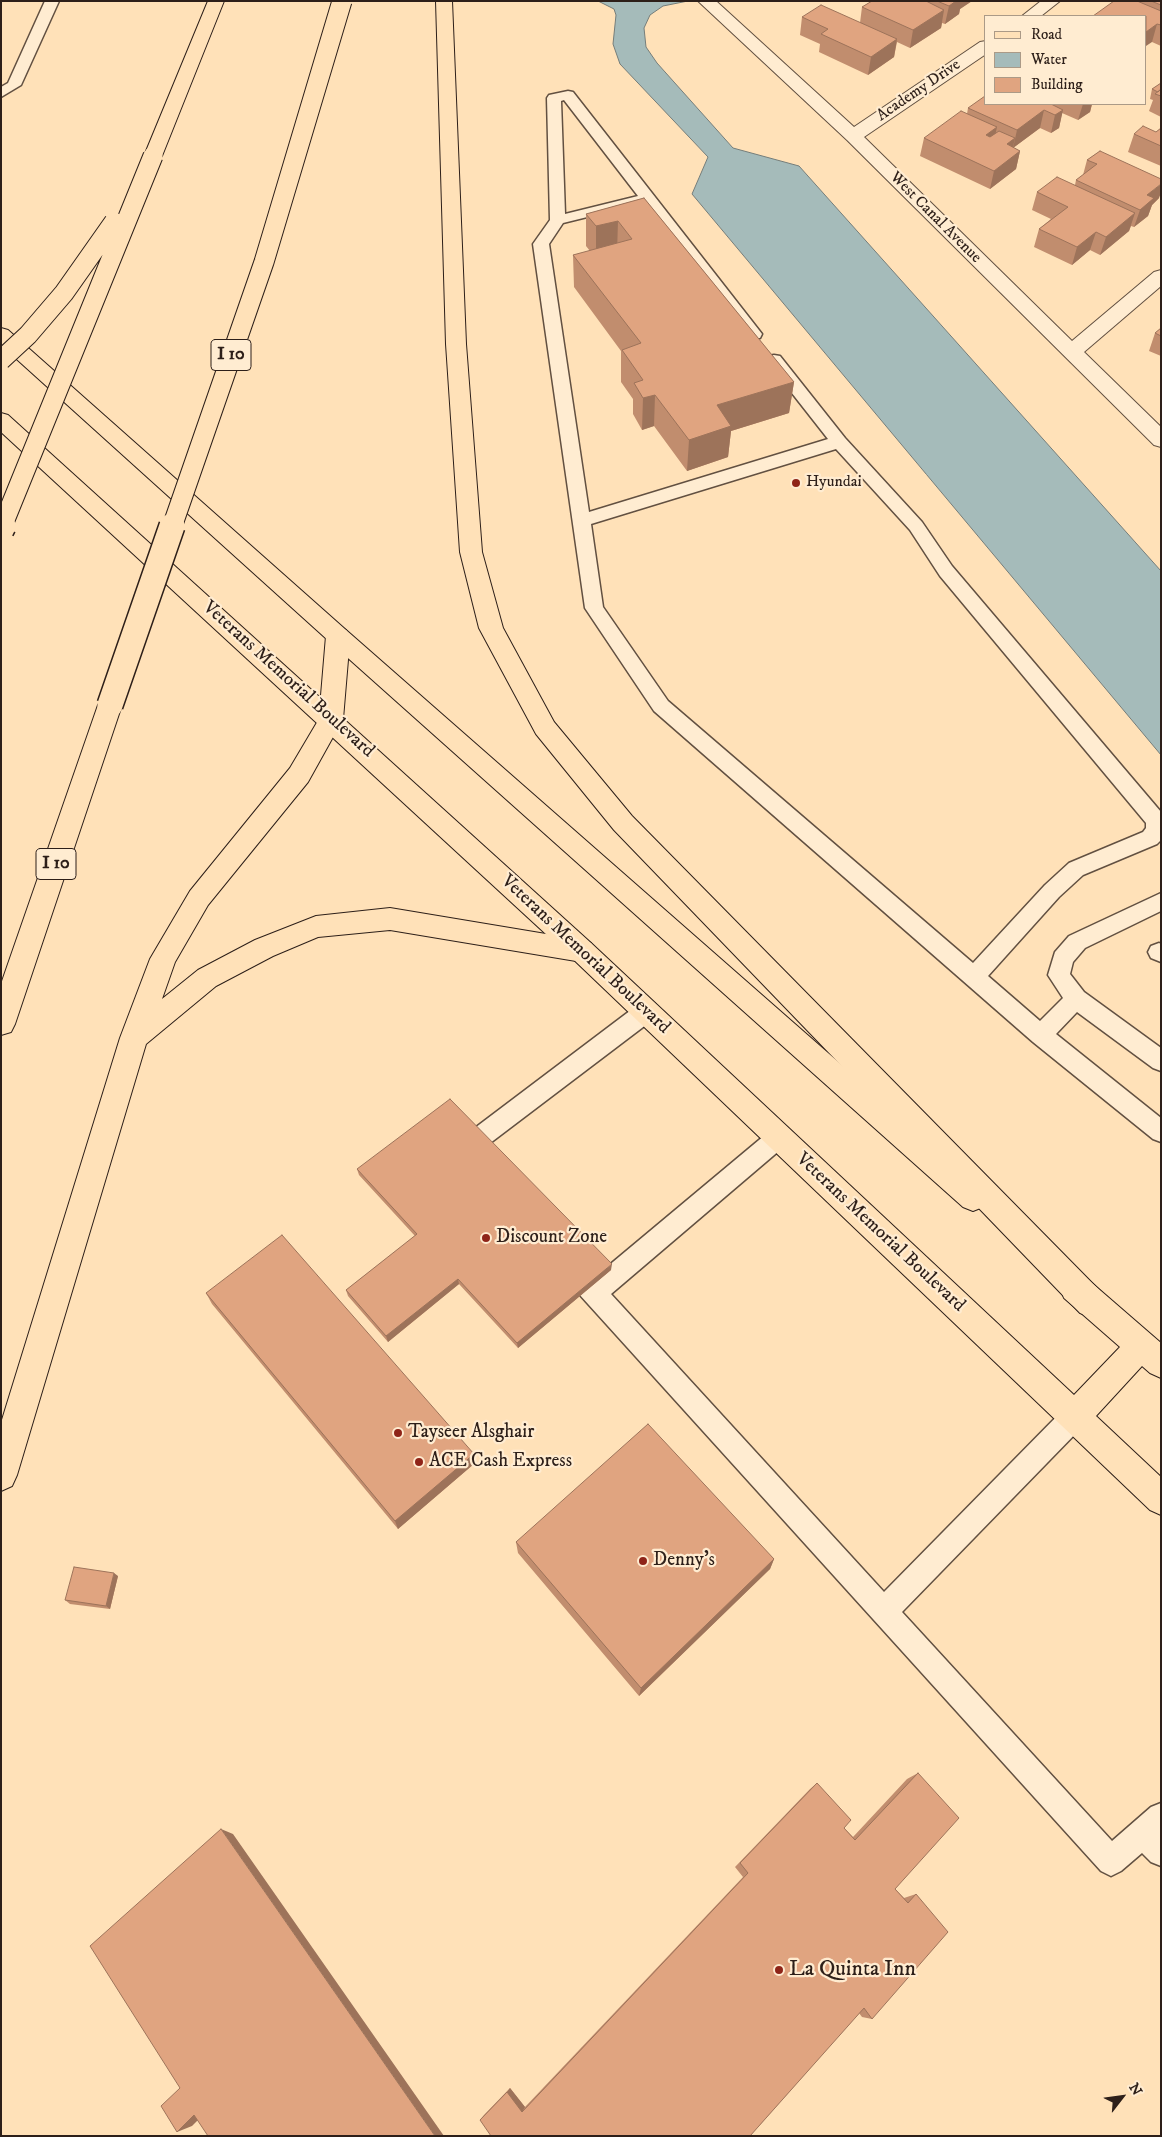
<!DOCTYPE html>
<style>
body{margin:0}
#map{position:relative;width:1162px;height:2137px;overflow:hidden;background:#ffe1b8;font-family:"IM FELL DW Pica",serif}
canvas{display:block}
.frame{position:absolute;inset:0;border:2px solid #2d1f19;pointer-events:none}
.legend{position:absolute;left:984px;top:15px;width:162px;height:90px;box-sizing:border-box;background:#ffecd1;border:1px solid #ab9a87;margin:0;padding:6px 9px;list-style:none;font-size:15px;color:#2d1f19}
.legend li{display:flex;align-items:center;gap:10px;height:25px}
.legend b{width:25px;border:1px solid #ab9a87}
.north{position:absolute;left:1097px;top:2072px;width:50px;height:50px;-webkit-text-stroke:4px #ffecd1;paint-order:stroke;rotate:60deg;font-size:14px;font-weight:700;line-height:20px;text-align:center;color:#2d1f19}
.north::after{content:'';display:block;margin:auto;width:18px;height:22px;background:#2d1f19;clip-path:polygon(50% 0,100% 100%,50% 72%,0 100%)}
</style>
<div id="map">
<canvas width="1162" height="2137"></canvas>
<div class="frame"></div>
<ul class="legend">
<li><b style="height:6px;background:#ffe1b8"></b>Road</li>
<li><b style="height:14px;background:#a5bbba"></b>Water</li>
<li><b style="height:14px;background:#e0a480"></b>Building</li>
</ul>
<div class="north">N</div>
</div>
<script>
const context = document.querySelector('canvas').getContext('2d');
context.lineJoin = 'round';
function paint(path, color) { context.fillStyle = color; context.fill(path, 'evenodd'); }
const toPath = rows => new Path2D(rows.map(r => 'M' + r).join(''));
function strokePath(path, color, width, dash) { context.strokeStyle = color; context.lineWidth = width; context.lineCap = dash ? 'butt' : 'round'; context.setLineDash(dash || []); context.stroke(path); }
function drawText(font, color, halo, rows, align = 'center') {
  context.font = font + ' "IM FELL DW Pica",serif'; context.lineWidth = 4.5; context.setLineDash([]); context.textBaseline = 'middle'; context.strokeStyle = halo; context.fillStyle = color; for (const [text, x, y, turn = 0] of rows) {
    context.save(); context.translate(x, y); context.rotate((+turn || 0) * Math.PI / 180); context.textAlign = isNaN(turn) ? turn : align; if (halo) context.strokeText(text, 0, 0); context.fillText(text, 0, 0); context.restore();
  }
}
const water = toPath([
 [598,1,688,1,663,6,650,15,644,28,646,47,657,63,733,148,799,166,1161,571,1161,755,692,194,708,157,620,64,613,44,616,15,614,9,598,1]
]);
paint(water, '#a5bbba');
strokePath(water, '#757d7a', 1);
const service = toPath([
 [45,1,59,1,21,85,1,97,1,87,8,83,45,1],
 [568,91,573,92,762,334,760,338,748,338,644,203,563,223,549,244,589,512,828,439,766,360,768,356,774,355,780,356,845,438,922,522,952,566,1161,812,1161,840,1157,844,1083,875,1059,897,988,976,1040,1021,1063,998,1048,975,1055,952,1069,936,1161,893,1161,911,1085,948,1073,962,1070,974,1084,992,1161,1048,1161,1071,1153,1068,1077,1012,1056,1034,1161,1118,1161,1142,1153,1139,1033,1042,654,711,585,608,533,244,550,220,547,98,549,95,568,91],
 [564,100,638,196,565,214,561,101,564,100],
 [836,449,910,530,940,576,1146,823,1146,828,1143,832,1069,863,1045,885,973,963,668,701,603,607,591,524,836,449],
 [1159,943,1161,944,1161,962,1151,958,1148,952,1151,946,1159,943],
 [647,1002,655,1004,658,1011,655,1018,477,1153,474,1160,466,1163,455,1157,451,1150,455,1143,639,1004,647,1002],
 [779,1127,787,1130,791,1137,787,1144,611,1294,884,1592,1065,1408,1074,1405,1083,1408,1087,1417,1083,1426,902,1612,1112,1841,1151,1807,1161,1803,1161,1866,1151,1862,1142,1853,1121,1871,1111,1876,1101,1871,560,1273,557,1265,560,1257,569,1254,578,1257,595,1277,771,1130,779,1127]
]);
const minor = toPath([
 [698,1,716,1,854,127,980,42,986,41,986,54,864,137,1072,341,1154,272,1161,270,1161,286,1084,352,1161,427,1161,447,1154,445,847,140,698,1],
 [1041,1,1060,1,1041,16,1022,16,1041,1]
]);
const primary = toPath([
 [1,328,8,330,346,630,983,1189,987,1198,983,1207,973,1211,963,1207,330,642,1,345,1,328],
 [1,413,8,415,591,943,1074,1395,1120,1347,1064,1298,1060,1288,1064,1278,1075,1274,1086,1278,1161,1343,1161,1378,1150,1373,1142,1366,1096,1416,1161,1477,1161,1515,1150,1510,573,959,1,432,1,413]
]);
const motorway = toPath([
 [208,1,224,1,162,156,159,160,153,161,147,160,144,156,208,1],
 [436,1,452,1,466,344,482,552,503,628,554,722,632,816,1102,1293,1106,1303,1102,1313,1091,1317,1080,1313,614,830,536,734,479,628,460,552,446,344,436,1],
 [338,628,346,630,350,636,343,719,308,782,208,905,175,962,162,999,198,970,255,940,316,916,390,908,582,940,591,943,595,951,591,959,582,962,390,930,318,937,273,956,216,986,146,1044,17,1475,12,1486,1,1491,1,1423,120,1038,150,959,190,891,290,768,319,719,326,636,330,630,338,628],
 [110,696,118,699,122,705,15,1024,11,1032,1,1035,1,984,98,705,102,699,110,696]
]);
strokePath(service, '#625041', 3);
strokePath(minor, '#625041', 2);
strokePath(primary, '#2d1f19', 2);
strokePath(motorway, '#2d1f19', 2);
paint(service, '#ffecd1');
paint(minor, '#ffecd1');
paint(primary, '#ffe1b8');
paint(motorway, '#ffe1b8');
const motorwayBridgeFar1 = toPath([
 [1,360,28,335,64,293,114,222],
 [2,527,153,156],
 [172,527,264,262,342,1]
]);
const motorwayBridge = toPath([
 [1,530,3,526],
 [110,705,172,526]
]);
strokePath(motorwayBridgeFar1, '#2d1f19', 21, []);
strokePath(motorwayBridge, '#2d1f19', 28, []);
strokePath(motorwayBridgeFar1, '#ffe1b8', 19);
strokePath(motorwayBridge, '#ffe1b8', 25);
paint(toPath([
 [872,1,972,1,960,9,959,14,945,24,942,23,941,28,910,48,897,42,894,57,868,75,819,52,820,44,800,35,802,17,860,23,862,7],
 [1114,1,1161,1,1161,46,1152,42],
 [1161,83,1161,117,1149,111,1153,100,1150,99,1152,89],
 [986,104,1092,104,1090,112,1078,120,1062,113,1059,128,1051,133,1040,128,1013,148,1020,151,1016,169,990,189,920,156,924,138,967,114,968,108],
 [1161,128,1161,166,1128,152,1134,134,1156,132],
 [1100,151,1159,198,1152,205,1148,216,1134,227,1131,226,1129,231,1100,255,1090,250,1072,265,1034,247,1039,229,1051,219,1032,210,1037,192,1075,185,1076,180,1083,175,1087,160],
 [644,198,794,382,789,413,731,431,728,457,687,471,654,426,642,430,633,414,633,399,621,382,621,351,574,287,573,255,590,251,586,246,586,214],
 [1161,328,1161,356,1149,351,1155,333],
 [357,1169,611,1270,518,1348,459,1284,388,1342,348,1296,346,1290,415,1236,359,1175],
 [206,1293,474,1454,475,1463,398,1529,212,1304],
 [516,1542,774,1559,770,1569,639,1696,518,1553],
 [118,1576,110,1609,70,1604,65,1600],
 [918,1773,895,1889,904,1898,916,1894,872,2019,862,2017,859,2013,750,2136,480,2120,484,2115,510,2088,525,2107,743,1877,735,1867,810,1789,817,1783,844,1828,853,1837,907,1779]
]), '#c18d6e');
paint(toPath([
 [956,1,972,1,960,9,959,14,945,24,949,6],
 [944,10,941,28,910,48,913,30],
 [1157,24,1152,42,1146,46,1146,32],
 [897,39,894,57,868,75,871,57],
 [1083,104,1092,104,1090,112,1078,120],
 [1044,110,1040,128,1013,148,1017,130],
 [1063,110,1059,128,1051,133,1055,115],
 [997,127,993,145,986,135],
 [1015,138,1011,156,1007,144],
 [1020,151,1016,169,990,189,994,171],
 [1161,184,1161,193,1159,198,1152,205,1148,216,1134,227,1140,210,1147,195],
 [1135,213,1129,231,1100,255,1106,237],
 [618,221,617,253,596,258,596,226],
 [1096,232,1090,250,1072,265,1077,247],
 [794,382,789,413,731,431,728,457,687,471,689,440,717,405],
 [655,395,654,426,642,430,643,398],
 [612,1264,611,1270,518,1348,517,1343],
 [458,1279,459,1284,388,1342,386,1336],
 [474,1454,475,1463,398,1529,395,1521],
 [774,1559,770,1569,639,1696,641,1688],
 [114,1573,118,1576,110,1609,106,1606],
 [221,1829,233,1834,444,2136,435,2136],
 [510,2088,525,2107,522,2112,507,2092],
 [208,2110,192,2126,177,2132,194,2115]
]), '#9d735a');
const building = toPath([
 [872,1,926,1,944,10,913,30,862,7,872,1],
 [937,1,956,1,949,6,937,1],
 [1114,1,1137,1,1161,11,1161,25,1157,24,1146,32,1146,16,1093,16,1114,1],
 [1151,1,1161,1,1161,5,1151,1],
 [821,5,897,39,871,57,821,34,828,29,802,17,821,5],
 [1161,83,1161,89,1158,92,1152,89,1161,83],
 [1161,89,1161,96,1155,94,1161,89],
 [985,96,986,97,986,104,1051,104,1063,110,1055,115,1044,110,1017,130,968,108,985,96],
 [961,111,997,127,986,135,990,137,999,131,1015,138,1007,144,1020,151,994,171,924,138,961,111],
 [1143,126,1156,132,1161,128,1161,146,1134,134,1143,126],
 [1100,151,1161,179,1161,184,1147,195,1154,198,1140,210,1076,180,1097,164,1087,160,1100,151],
 [1057,177,1135,213,1106,237,1096,232,1077,247,1039,229,1068,207,1037,192,1057,177],
 [644,198,794,382,717,405,731,426,689,440,655,395,643,398,634,383,643,380,622,350,641,343,573,255,632,239,618,221,596,226,586,214,644,198],
 [1161,328,1161,336,1155,333,1161,328],
 [450,1099,612,1264,517,1343,458,1279,386,1336,346,1290,417,1234,357,1169,450,1099],
 [282,1235,474,1454,395,1521,206,1293,282,1235],
 [648,1424,774,1559,641,1688,516,1542,648,1424],
 [74,1567,114,1573,106,1606,65,1600,74,1567],
 [918,1773,959,1818,895,1889,908,1903,916,1894,948,1932,872,2019,864,2008,750,2136,491,2136,480,2120,507,2092,522,2112,748,1873,740,1863,817,1783,851,1820,844,1828,855,1840,918,1773],
 [221,1829,435,2136,208,2136,194,2115,177,2132,161,2106,180,2088,90,1946,221,1829]
]);
paint(building, '#e0a480');
strokePath(building, '#9d735a', 1);
for (const [x, y, r, color] of [
 [796,483,5,"#8f2418"],
 [486,1238,5,"#8f2418"],
 [398,1433,5,"#8f2418"],
 [419,1462,5,"#8f2418"],
 [643,1561,5,"#8f2418"],
 [779,1970,5,"#8f2418"]
]) { const dot = new Path2D(); dot.arc(x, y, r, 0, 2 * Math.PI); context.fillStyle = color; context.fill(dot); strokePath(dot, '#ffecd1', 2); }
drawText('16px', '#2d1f19', '#ffecd1', [
 ["Academy Drive",919,91,-34],
 ["West Canal Avenue",935,218,45]
]);
drawText('16px', '#2d1f19', '#ffecd1', [
 ["Hyundai",806,483]
], 'left');
for (const [x, y, w] of [
 [231,355,40],
 [56,864,40]
]) { const box = new Path2D(); box.roundRect(x - w / 2, y - 15.5, w, 31, 4); context.fillStyle = '#ffecd1'; context.fill(box); strokePath(box, '#2d1f19', 1); }
drawText('bold 18px', '#2d1f19', null, [
 ["I 10",231,355],
 ["I 10",56,864]
]);
drawText('19px', '#2d1f19', '#ffecd1', [
 ["Veterans Memorial Boulevard",288,680,42],
 ["Veterans Memorial Boulevard",585,955,43],
 ["Veterans Memorial Boulevard",880,1233,43]
]);
drawText('19px', '#2d1f19', '#ffecd1', [
 ["Discount Zone",496,1238],
 ["Tayseer Alsghair",408,1433],
 ["ACE Cash Express",429,1462],
 ["Denny's",653,1561]
], 'left');
drawText('22px', '#2d1f19', '#ffecd1', [
 ["La Quinta Inn",789,1970]
], 'left');
</script>
